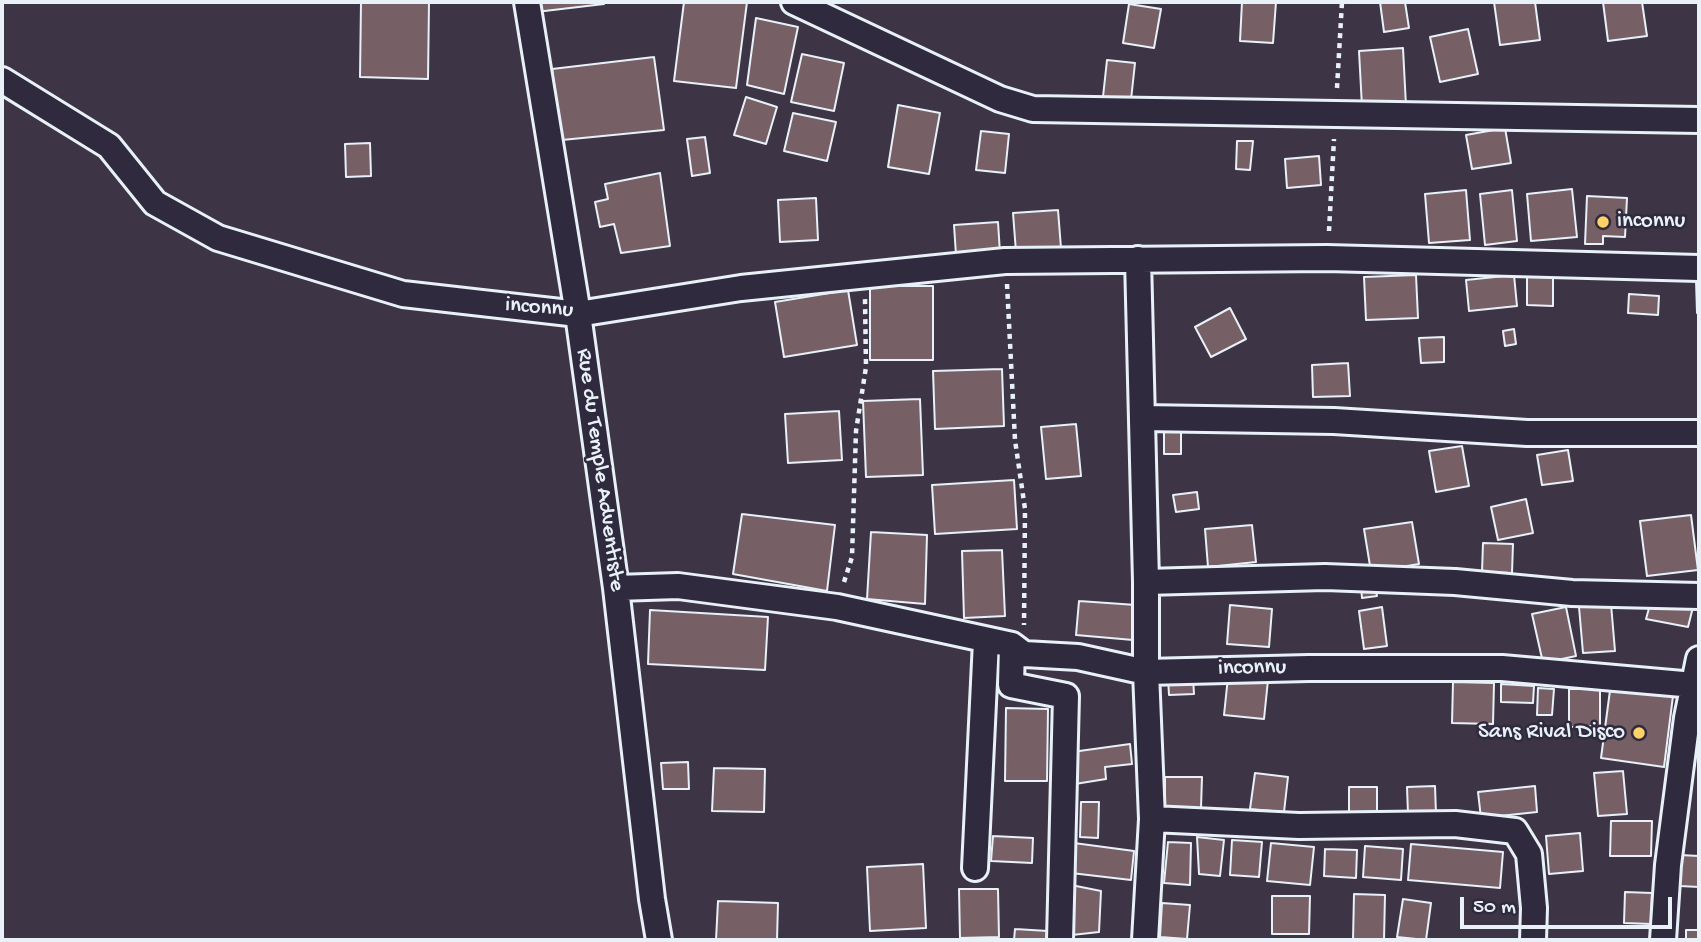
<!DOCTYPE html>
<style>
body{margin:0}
#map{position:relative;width:1701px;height:942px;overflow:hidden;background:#3d3545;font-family:"Gochi Hand",sans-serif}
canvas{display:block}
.frame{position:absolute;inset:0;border:4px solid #e8f1f8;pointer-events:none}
.scale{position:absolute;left:1460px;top:897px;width:212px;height:32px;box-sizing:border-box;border:4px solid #e8f1f8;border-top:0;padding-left:9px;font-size:21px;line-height:24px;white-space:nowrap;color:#e8f1f8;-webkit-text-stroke:5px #2f2a3d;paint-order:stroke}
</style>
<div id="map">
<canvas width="1701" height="942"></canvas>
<div class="frame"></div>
<div class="scale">50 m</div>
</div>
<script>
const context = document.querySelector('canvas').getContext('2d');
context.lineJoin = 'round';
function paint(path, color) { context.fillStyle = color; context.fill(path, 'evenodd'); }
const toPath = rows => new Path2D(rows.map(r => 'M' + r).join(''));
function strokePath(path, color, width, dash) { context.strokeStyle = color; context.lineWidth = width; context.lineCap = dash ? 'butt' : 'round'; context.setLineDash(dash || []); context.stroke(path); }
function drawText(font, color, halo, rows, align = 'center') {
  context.font = font + ' "Gochi Hand",sans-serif'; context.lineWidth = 5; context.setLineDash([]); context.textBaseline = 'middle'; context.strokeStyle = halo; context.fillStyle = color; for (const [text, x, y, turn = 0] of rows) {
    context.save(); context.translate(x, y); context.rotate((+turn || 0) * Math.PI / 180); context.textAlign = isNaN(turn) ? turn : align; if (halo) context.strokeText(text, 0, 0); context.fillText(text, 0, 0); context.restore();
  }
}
const building = toPath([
 [361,2,429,2,428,79,360,77,361,2],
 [535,2,604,2,604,4,536,12,535,2],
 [684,2,747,2,736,88,674,81,684,2],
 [1242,2,1276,2,1273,43,1240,41,1242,2],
 [1380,2,1405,2,1409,28,1384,32,1380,2],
 [1494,2,1535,2,1540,40,1500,45,1494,2],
 [1603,2,1642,2,1647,36,1608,41,1603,2],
 [1129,4,1161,9,1154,48,1123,43,1129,4],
 [756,18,798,27,784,94,747,85,756,18],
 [1468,29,1478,74,1440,82,1430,37,1468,29],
 [1403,48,1406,106,1362,107,1359,51,1403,48],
 [802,54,844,63,834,111,791,102,802,54],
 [654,57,664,130,562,140,552,69,654,57],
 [1107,60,1135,63,1130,109,1102,106,1107,60],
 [746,97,777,107,766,144,734,135,746,97],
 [898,105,940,113,929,174,888,167,898,105],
 [793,113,836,122,827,161,784,151,793,113],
 [1505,128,1511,163,1472,169,1466,135,1505,128],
 [981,131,1009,134,1005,173,976,170,981,131],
 [705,137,710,173,692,176,687,139,705,137],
 [1237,141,1253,141,1250,170,1236,169,1237,141],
 [370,143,371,176,346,177,345,144,370,143],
 [1319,156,1321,185,1287,188,1285,159,1319,156],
 [660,173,670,246,621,253,614,224,600,227,595,202,608,199,605,184,660,173],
 [1572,189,1577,237,1531,241,1527,194,1572,189],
 [1466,190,1470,240,1429,243,1425,194,1466,190],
 [1512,190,1517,241,1485,245,1480,194,1512,190],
 [1587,196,1627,198,1625,237,1603,236,1603,244,1585,244,1587,196],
 [816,198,818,240,780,242,778,200,816,198],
 [1058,210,1061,248,1016,252,1013,213,1058,210],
 [998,222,1000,253,956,255,954,225,998,222],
 [1527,272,1553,273,1553,306,1527,305,1527,272],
 [1416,275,1418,318,1366,320,1364,277,1416,275],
 [1514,275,1517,306,1469,311,1466,280,1514,275],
 [1696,280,1699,280,1699,313,1697,313,1696,280],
 [870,286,933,286,933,360,870,360,870,286],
 [848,290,857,345,784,357,775,302,848,290],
 [1629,294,1659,296,1658,315,1628,313,1629,294],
 [1230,308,1246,339,1211,357,1195,327,1230,308],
 [1514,329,1516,344,1505,346,1503,331,1514,329],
 [1444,337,1444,362,1421,363,1419,338,1444,337],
 [1348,363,1350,396,1313,397,1312,365,1348,363],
 [1002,369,1004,426,935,429,933,371,1002,369],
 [920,399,923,475,866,477,863,401,920,399],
 [839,411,842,460,788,463,785,414,839,411],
 [1076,424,1081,476,1046,479,1041,427,1076,424],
 [1164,428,1181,428,1181,454,1164,454,1164,428],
 [1462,446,1469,486,1436,492,1429,451,1462,446],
 [1568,450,1573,481,1542,485,1537,455,1568,450],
 [1014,480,1017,529,935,534,932,485,1014,480],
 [1197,492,1199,509,1176,512,1173,495,1197,492],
 [1526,499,1533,533,1498,540,1491,507,1526,499],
 [742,514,835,525,827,591,733,574,742,514],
 [1691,515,1698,570,1647,576,1640,521,1691,515],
 [1412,522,1419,564,1371,572,1364,529,1412,522],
 [1252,525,1256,562,1208,567,1205,529,1252,525],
 [871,532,927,535,925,604,867,599,871,532],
 [1483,543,1513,544,1512,573,1482,572,1483,543],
 [1002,550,1005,616,964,618,962,551,1002,550],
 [1375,586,1377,596,1362,598,1361,587,1375,586],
 [1079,601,1136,605,1133,640,1076,635,1079,601],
 [1651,601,1693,607,1688,627,1646,619,1651,601],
 [1611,604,1615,651,1583,653,1579,607,1611,604],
 [1230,605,1272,609,1269,647,1227,644,1230,605],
 [1382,607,1387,646,1364,649,1359,611,1382,607],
 [1566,607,1576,656,1543,663,1532,614,1566,607],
 [650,610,768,617,765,670,648,664,650,610],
 [1228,677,1268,680,1264,719,1224,715,1228,677],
 [1168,678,1193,678,1194,694,1169,695,1168,678],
 [1453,682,1494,683,1493,724,1452,723,1453,682],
 [1611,683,1674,688,1664,767,1601,758,1611,683],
 [1501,684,1534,686,1533,703,1501,702,1501,684],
 [1538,688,1554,689,1552,715,1537,715,1538,688],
 [1569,689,1600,689,1600,726,1569,727,1569,689],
 [1006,708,1048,709,1047,781,1005,781,1006,708],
 [1130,744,1132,764,1105,767,1106,779,1075,784,1072,752,1130,744],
 [688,762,689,789,663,789,661,763,688,762],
 [714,768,765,769,764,812,712,811,714,768],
 [1623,771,1627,814,1598,816,1594,773,1623,771],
 [1255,773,1288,777,1284,812,1250,809,1255,773],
 [1165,777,1202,777,1201,808,1165,807,1165,777],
 [1435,786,1436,814,1408,814,1407,787,1435,786],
 [1535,786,1537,812,1481,818,1478,792,1535,786],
 [1349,787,1377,787,1377,814,1349,814,1349,787],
 [1081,802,1099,802,1098,838,1080,837,1081,802],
 [1611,821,1652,821,1651,856,1610,856,1611,821],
 [1580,833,1583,871,1549,874,1546,836,1580,833],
 [993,836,1033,838,1032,863,991,861,993,836],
 [1197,837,1224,840,1220,876,1199,874,1197,837],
 [1232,840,1262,842,1259,877,1230,875,1232,840],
 [1168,842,1191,843,1190,885,1164,883,1168,842],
 [1074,843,1134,851,1131,880,1071,873,1074,843],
 [1271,843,1314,847,1310,885,1267,881,1271,843],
 [1411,844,1503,852,1500,888,1408,880,1411,844],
 [1365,846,1403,849,1401,880,1363,877,1365,846],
 [1325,849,1357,850,1356,878,1324,876,1325,849],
 [1680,855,1699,856,1699,887,1680,886,1680,855],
 [923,864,926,928,870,931,867,867,923,864],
 [1071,885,1101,891,1099,932,1072,935,1071,885],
 [959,889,998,889,999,937,960,938,959,889],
 [1625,892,1652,893,1651,924,1624,923,1625,892],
 [1354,894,1385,895,1384,940,1353,940,1354,894],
 [1272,896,1310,896,1309,934,1272,934,1272,896],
 [1403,899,1431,903,1426,940,1397,937,1403,899],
 [718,901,778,903,777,940,716,940,718,901],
 [1162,903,1190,905,1187,939,1160,937,1162,903],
 [1015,929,1048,931,1048,940,1014,940,1015,929],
 [1686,930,1699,930,1699,940,1686,940,1686,930]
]);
paint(building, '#766065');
strokePath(building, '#e8f1f8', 2);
const street = toPath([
 [527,2,578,314,616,588,652,899,659,940],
 [794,2,1000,99,1033,109,1699,120],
 [2,80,109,146,155,203,218,238,403,294,578,314,741,288,1005,261,1327,258,1699,268],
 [1138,259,1146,582,1146,672,1152,819,1145,940],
 [1142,418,1334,421,1527,433,1699,433],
 [1146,582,1325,577,1455,582,1572,593,1699,596],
 [616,588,678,586,837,607,1012,645,1024,654,1078,657,1146,672,1309,668,1502,668,1694,685],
 [1012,645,1011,685,1066,696,1060,940],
 [1152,819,1299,826,1455,824,1515,831,1529,854,1534,908,1533,940],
 [975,868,986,641],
 [1663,940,1668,865,1687,718,1699,659]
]);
strokePath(street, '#e8f1f8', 30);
strokePath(toPath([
 [1337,88,1342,2],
 [1329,231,1334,139],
 [1007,284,1015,440,1025,509,1024,625],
 [844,582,852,557,856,431,866,367,865,299]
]), '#e8f1f8', 4.5, [5, 5]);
strokePath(street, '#2f2a3d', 24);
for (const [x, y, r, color] of [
 [1603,222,7,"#ffd166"],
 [1639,733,7,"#ffd166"]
]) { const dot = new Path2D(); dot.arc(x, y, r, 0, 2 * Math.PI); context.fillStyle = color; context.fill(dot); strokePath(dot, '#2f2a3d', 2.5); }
drawText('23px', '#e8f1f8', '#2f2a3d', [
 ["inconnu",1617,222],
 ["Sans Rival Disco",1625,733,"right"]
], 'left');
drawText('23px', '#e8f1f8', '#2f2a3d', [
 ["inconnu",539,309,5],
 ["Rue du Temple Adventiste",599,470,82],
 ["inconnu",1252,669,-1]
]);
</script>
